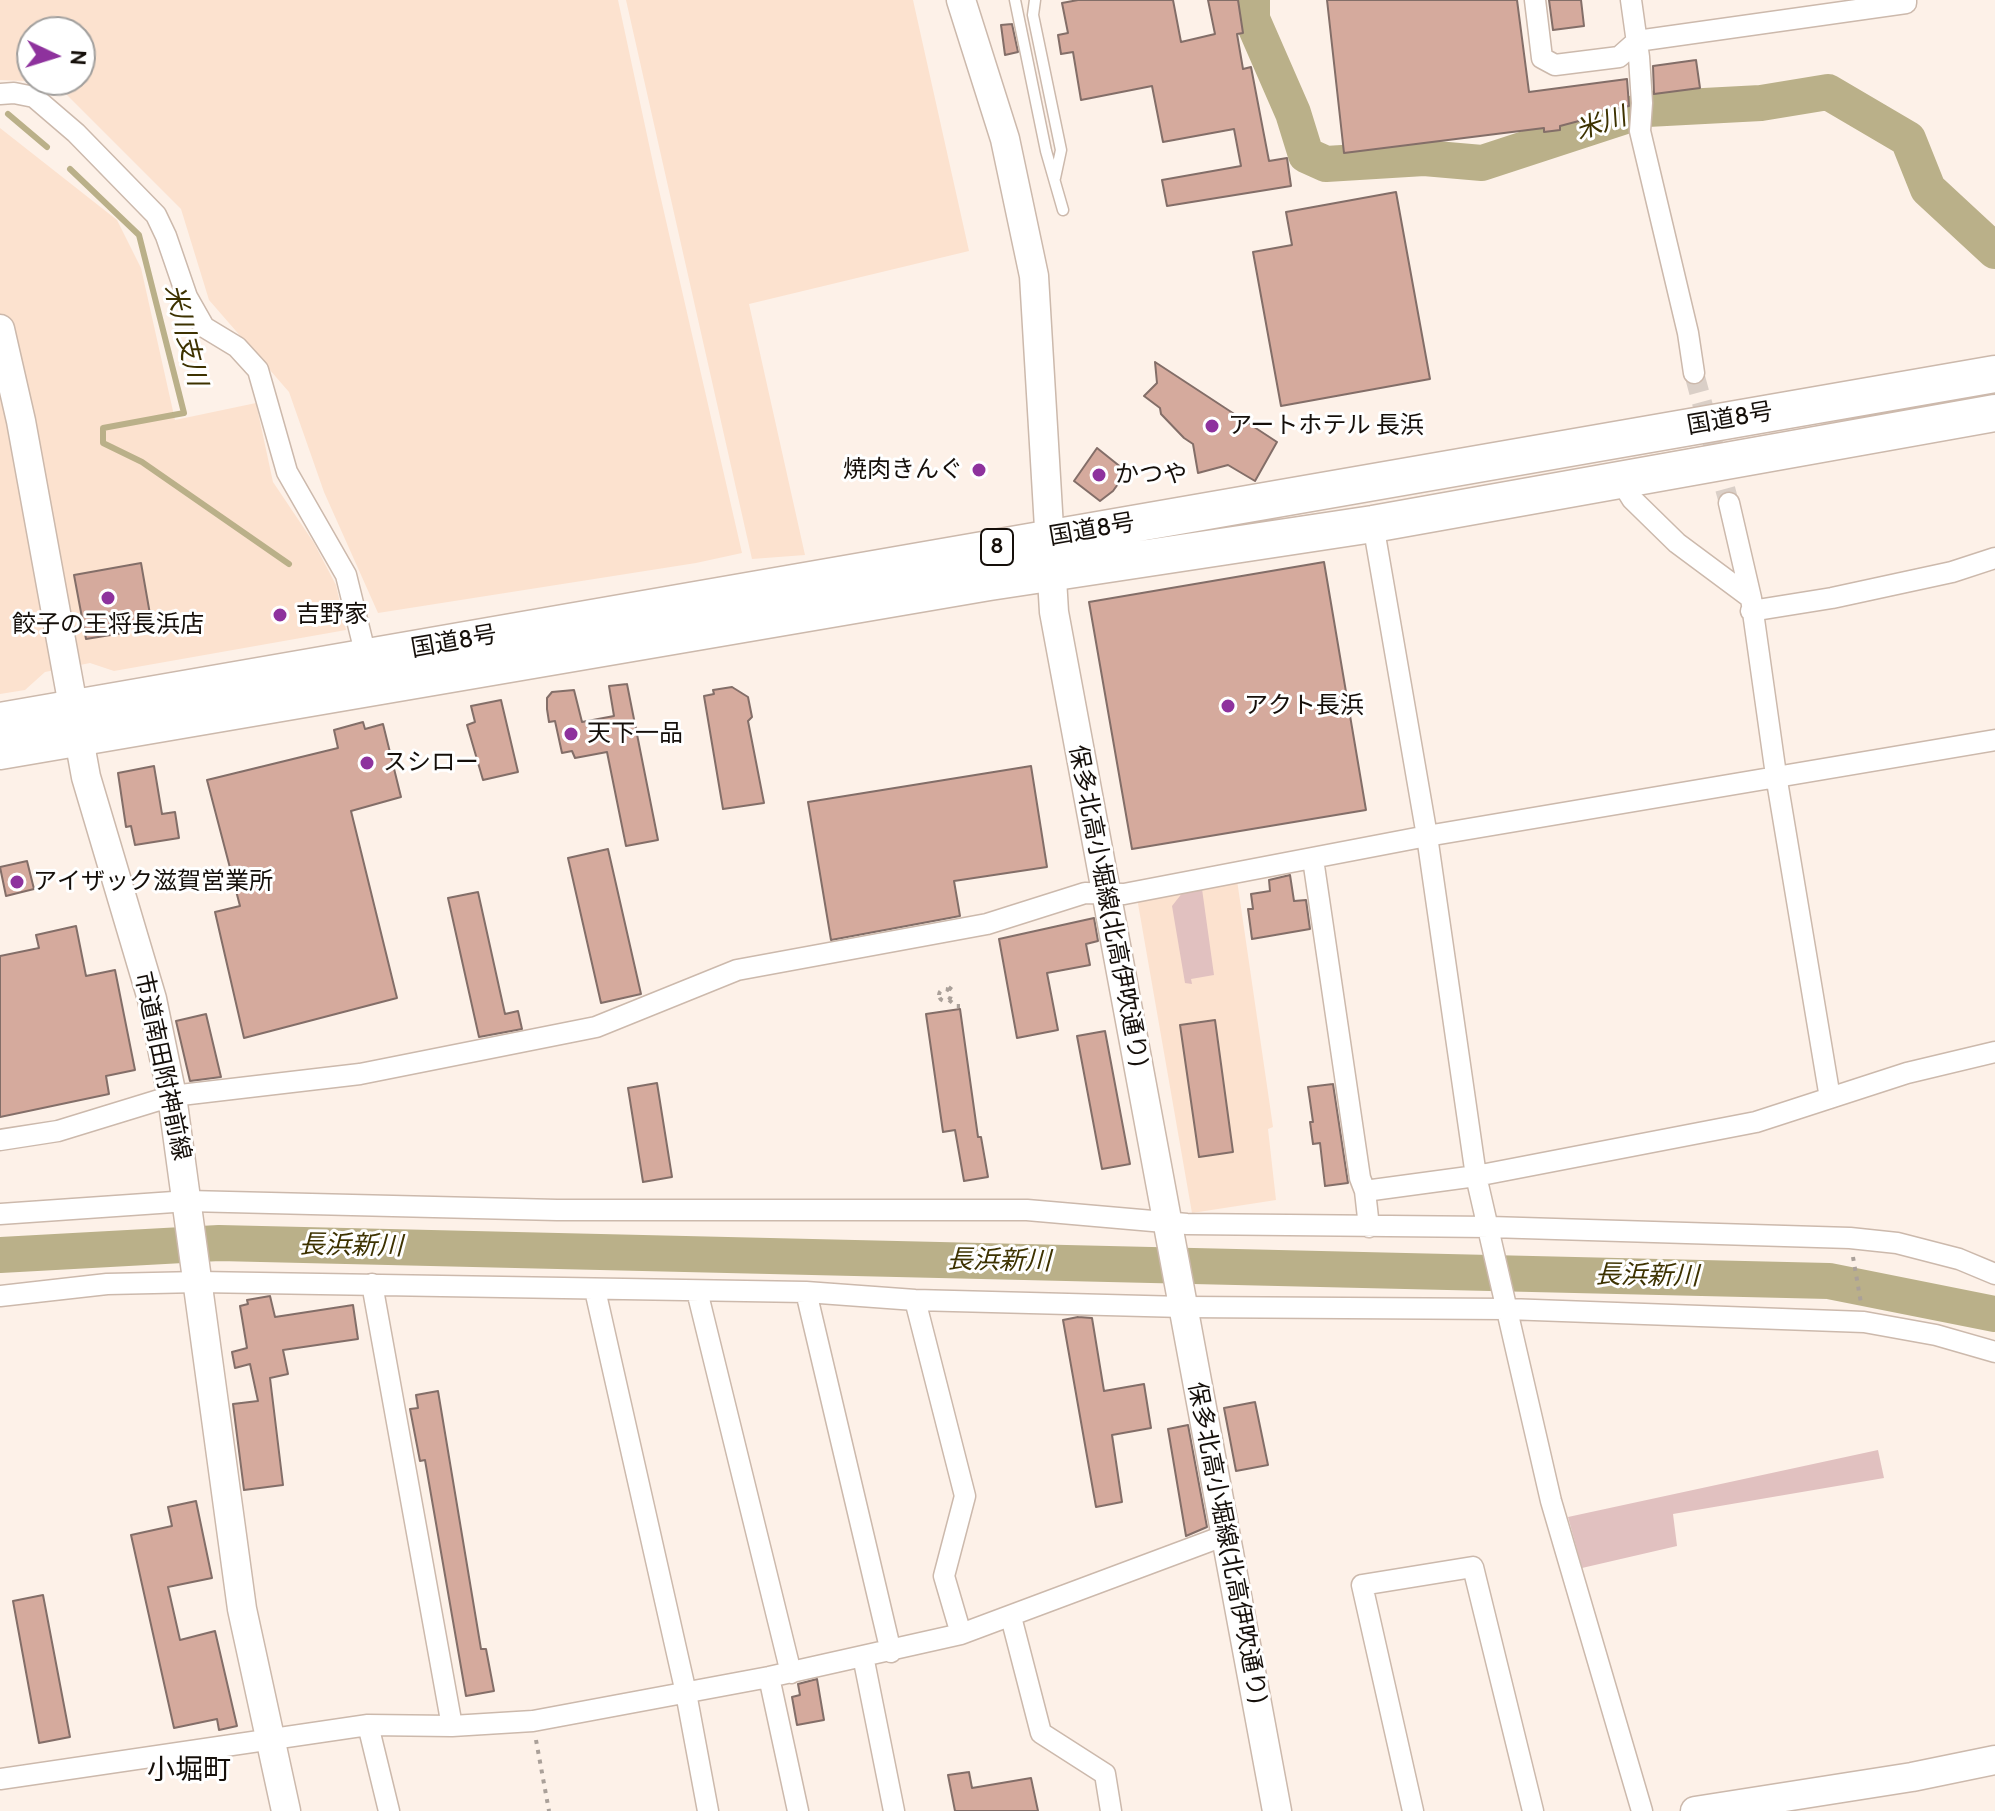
<!DOCTYPE html>
<meta charset="utf-8">
<style>
body{margin:0}
#map{position:relative;width:1995px;height:1811px;overflow:hidden;background:#fdf1e8;font-family:Cabin,sans-serif}
canvas{display:block}
.north{position:absolute;left:16px;top:16px;width:80px;height:80px;box-sizing:border-box;background:#fff;border:2px solid #a19f9d;border-radius:50%;rotate:94deg;font-size:22px;font-weight:700;line-height:32px;text-align:center;color:#150f0a}
.north::after{content:'';display:block;margin:auto;width:28px;height:36px;background:#8e329d;clip-path:polygon(50% 0,100% 100%,50% 72%,0 100%)}
</style>
<div id="map">
<canvas width="1995" height="1811"></canvas>
<div class="north">N</div>
</div>
<script>
const context = document.querySelector('canvas').getContext('2d');
context.lineJoin = 'round';
function paint(path, color) { context.fillStyle = color; context.fill(path, 'evenodd'); }
const toPath = rows => new Path2D(rows.map(r => 'M' + r).join(''));
function strokePath(path, color, width, dash) { context.strokeStyle = color; context.lineWidth = width; context.lineCap = dash ? 'butt' : 'round'; context.setLineDash(dash || []); context.stroke(path); }
function drawText(font, color, halo, rows, align = 'center') {
  context.font = font + ' Cabin,"Noto Sans JP",sans-serif'; context.lineWidth = 6; context.setLineDash([]); context.textBaseline = 'middle'; context.strokeStyle = halo; context.fillStyle = color; for (const [text, x, y, turn = 0] of rows) {
    context.save(); context.translate(x, y); context.rotate((+turn || 0) * Math.PI / 180); context.textAlign = isNaN(turn) ? turn : align; if (halo) context.strokeText(text, 0, 0); context.fillText(text, 0, 0); context.restore();
  }
}
paint(toPath([
 [0,0,618,0,656,177,742,553,696,563,378,613,324,492,289,392,209,300,181,209,54,82,0,80],
 [32,32,80,32,80,80,32,80],
 [626,0,913,0,969,251,749,304,805,555,752,559],
 [0,128,117,220,141,268,175,420,256,403,273,482,314,543,336,585,346,630,114,671,90,663,45,672,25,690,0,694],
 [1237,880,1273,1127,1268,1129,1276,1200,1192,1213,1137,898]
]), '#fce2cf');
paint(toPath([
 [1202,889,1214,975,1191,979,1192,984,1185,983,1172,906,1183,892],
 [1878,1450,1884,1478,1673,1514,1677,1546,1582,1568,1568,1517]
]), '#e1c1c0');
strokePath(toPath([
 [8,114,47,147],
 [70,169,139,235,184,413,103,428,103,443,142,462,289,564]
]), '#bab089', 6);
strokePath(toPath([
 [1252,0,1252,19,1293,113,1306,155,1326,164,1424,158,1482,163,1647,109,1761,103,1828,92,1908,139,1928,189,1995,251],
 [0,1255,219,1243,1829,1281,1995,1314]
]), '#bab089', 36);
const building = toPath([
 [1078,0,1173,0,1181,42,1215,34,1208,0,1238,0,1243,33,1237,34,1243,69,1251,67,1269,161,1287,158,1291,186,1167,206,1162,180,1241,166,1234,129,1163,142,1152,86,1081,100,1073,52,1061,54,1058,35,1068,33,1062,3,1078,0],
 [1327,0,1517,0,1529,92,1627,79,1629,106,1594,113,1594,117,1560,126,1560,130,1544,132,1544,128,1344,153,1327,0],
 [1549,0,1581,0,1584,26,1553,30,1549,0],
 [1012,24,1018,52,1005,55,1001,25,1012,24],
 [1696,60,1700,88,1654,94,1653,66,1696,60],
 [1396,192,1430,379,1281,406,1253,252,1292,245,1286,212,1396,192],
 [1155,362,1277,442,1255,481,1228,465,1198,473,1193,444,1184,438,1161,414,1160,408,1144,396,1157,383,1155,362],
 [1097,448,1122,468,1119,473,1123,477,1113,491,1100,501,1074,481,1097,448],
 [1324,562,1366,810,1132,849,1089,602,1324,562],
 [141,563,151,620,127,624,129,632,86,639,74,575,141,563],
 [627,684,658,840,626,846,607,752,575,758,572,751,562,753,555,721,549,722,547,709,547,698,552,692,574,690,582,722,614,716,609,686,627,684],
 [732,687,748,697,752,717,748,721,764,803,723,809,704,696,714,694,713,690,732,687],
 [501,700,518,772,483,780,467,725,475,722,471,706,501,700],
 [363,722,365,729,383,724,401,797,351,811,397,998,244,1038,215,912,240,906,207,780,338,748,334,730,363,722],
 [154,766,162,814,175,812,179,838,135,845,131,826,126,827,118,773,154,766],
 [1031,766,1047,867,954,881,960,916,831,940,808,802,1031,766],
 [608,849,641,994,601,1003,568,858,608,849],
 [27,861,34,889,6,896,0,867,27,861],
 [1290,875,1294,901,1306,900,1310,929,1252,939,1248,909,1253,909,1251,894,1270,891,1269,880,1290,875],
 [478,892,505,1014,518,1011,522,1029,479,1037,448,898,478,892],
 [1094,918,1098,941,1086,944,1090,965,1047,973,1058,1030,1017,1038,999,939,1094,918],
 [76,926,86,976,115,970,135,1070,106,1076,109,1094,0,1117,0,956,39,948,36,935,76,926],
 [960,1009,978,1137,981,1137,988,1177,964,1181,955,1130,943,1132,926,1014,960,1009],
 [206,1014,221,1077,190,1081,176,1021,206,1014],
 [1215,1020,1233,1152,1199,1157,1180,1025,1215,1020],
 [1105,1031,1130,1164,1102,1169,1077,1036,1105,1031],
 [657,1083,672,1177,643,1182,628,1088,657,1083],
 [1333,1084,1348,1183,1325,1186,1320,1143,1313,1144,1310,1122,1313,1122,1308,1087,1333,1084],
 [270,1296,275,1317,353,1305,358,1339,283,1350,288,1374,270,1378,283,1485,244,1490,233,1404,258,1401,250,1364,235,1368,232,1352,247,1348,240,1306,248,1304,247,1300,270,1296],
 [1078,1317,1092,1318,1104,1391,1144,1384,1151,1428,1112,1435,1122,1502,1096,1507,1063,1320,1078,1317],
 [438,1391,481,1649,486,1649,494,1691,466,1696,425,1460,420,1461,410,1409,418,1408,416,1395,438,1391],
 [1255,1402,1268,1465,1236,1471,1224,1408,1255,1402],
 [1188,1425,1207,1527,1186,1536,1168,1429,1188,1425],
 [196,1501,212,1578,168,1587,180,1640,215,1631,237,1726,219,1730,217,1719,174,1728,131,1535,172,1526,168,1507,196,1501],
 [43,1595,70,1737,39,1743,13,1601,43,1595],
 [817,1679,824,1720,797,1725,792,1697,800,1695,798,1684,817,1679],
 [969,1772,972,1788,1031,1778,1038,1811,955,1811,948,1775,969,1772]
]);
paint(building, '#d5aa9d');
strokePath(building, '#836e68', 2);
strokePath(toPath([
 [1694,373,1729,503]
]), '#dacfc7', 20, [20, 10]);
const lane = toPath([
 [1015,0,1046,151,1063,210],
 [1035,0,1033,15,1061,150,1055,178]
]);
const street = toPath([
 [1535,0,1542,58,1555,65,1619,57,1637,41,1906,3,1906,0],
 [1631,0,1639,57,1642,103,1640,131,1688,333,1694,373],
 [0,94,14,93,34,97,76,133,156,215,166,236,187,297,204,327,237,347,258,370,287,472,346,575,362,640,363,658],
 [1619,478,1632,499,1677,543,1751,598,1776,775,1830,1098],
 [1729,503,1751,598],
 [1373,524,1427,836,1476,1176,1551,1501,1642,1811],
 [1751,611,1832,598,1952,572,1995,558],
 [1313,859,1360,1178,1365,1191],
 [0,1140,58,1131,172,1096,360,1074,596,1027,737,970,987,924,1085,893,1124,894,1427,836,1995,740],
 [0,1214,188,1201,557,1210,1027,1210,1187,1224,1490,1227,1850,1238,1897,1243,1959,1259,1995,1274],
 [1369,1227,1365,1191,1476,1176,1756,1122,1907,1073,1995,1052],
 [372,1284,452,1726],
 [595,1290,686,1693,708,1811],
 [697,1291,791,1673],
 [806,1292,891,1652],
 [0,1296,107,1284,199,1282,806,1292,915,1300,1183,1307,1507,1309,1864,1322,1936,1335,1995,1352],
 [915,1300,965,1496,944,1576,961,1634],
 [1011,1617,1041,1733,1105,1774,1111,1811],
 [863,1656,894,1811],
 [769,1677,798,1811],
 [368,1725,389,1811],
 [0,1779,368,1725,452,1726,533,1721,769,1677,961,1634,1226,1535],
 [1413,1811,1362,1585,1473,1567,1533,1811]
]);
const secondary = toPath([
 [961,0,1005,139,1034,276,1054,612,1277,1811],
 [0,329,21,421,86,777,152,999,172,1096,242,1609,286,1811],
 [1695,1811,1912,1777,1995,1760]
]);
const highway = toPath([
 [0,721,1995,374],
 [0,751,989,582,1373,524,1995,413]
]);
strokePath(lane, '#ccb9ac', 13);
strokePath(street, '#ccb9ac', 23);
strokePath(secondary, '#ccb9ac', 31);
strokePath(highway, '#ccb9ac', 39);
strokePath(toPath([
 '939 995a6 6 0 1 1 12 0a6 6 0 1 1-12 0Z',
 [949,990,955,982],
 [949,1000,956,1006,960,1006],
 [1853,1257,1861,1303],
 [536,1740,549,1811]
]), '#aaa099', 4, [4, 6]);
strokePath(lane, '#fff', 10);
strokePath(street, '#fff', 20);
strokePath(secondary, '#fff', 28);
strokePath(highway, '#fff', 36);
for (const [x, y, r, color] of [
 [1212,426,8,"#8e329d"],
 [979,470,8,"#8e329d"],
 [1099,475,8,"#8e329d"],
 [108,598,8,"#8e329d"],
 [280,615,8,"#8e329d"],
 [1228,706,8,"#8e329d"],
 [571,734,8,"#8e329d"],
 [367,763,8,"#8e329d"],
 [17,882,8,"#8e329d"]
]) { const dot = new Path2D(); dot.arc(x, y, r, 0, 2 * Math.PI); context.fillStyle = color; context.fill(dot); strokePath(dot, '#fff', 3); }
for (const [x, y, w] of [
 [997,547,32]
]) { const box = new Path2D(); box.roundRect(x - w / 2, y - 18, w, 36, 6); context.fillStyle = '#fff'; context.fill(box); strokePath(box, '#150f0a', 2); }
drawText('bold 22px', '#150f0a', null, [
 ["8",997,547]
]);
drawText('24px', '#150f0a', '#fff', [
 ["国道8号",1730,419,-10],
 ["国道8号",1092,530,-10],
 ["国道8号",454,642,-10],
 ["保多北高小堀線(北高伊吹通り)",1108,906,79],
 ["市道南田附神前線",162,1066,78],
 ["保多北高小堀線(北高伊吹通り)",1227,1543,79]
]);
drawText('24px', '#150f0a', '#fff', [
 ["アートホテル 長浜",1228,426],
 ["焼肉きんぐ",963,470,"right"],
 ["かつや",1115,475],
 ["吉野家",296,615],
 ["餃子の王将長浜店",108,625,"center"],
 ["アクト長浜",1244,706],
 ["天下一品",587,734],
 ["スシロー",383,763],
 ["アイザック滋賀営業所",33,882]
], 'left');
drawText('italic 26px', '#3d3200', '#fff', [
 ["米川",1601,124,-18],
 ["米川支川",185,335,76],
 ["長浜新川",351,1246,1],
 ["長浜新川",999,1261,1],
 ["長浜新川",1647,1276,1]
]);
drawText('28px', '#150f0a', '#fff', [
 ["小堀町",189,1771]
]);
</script>
